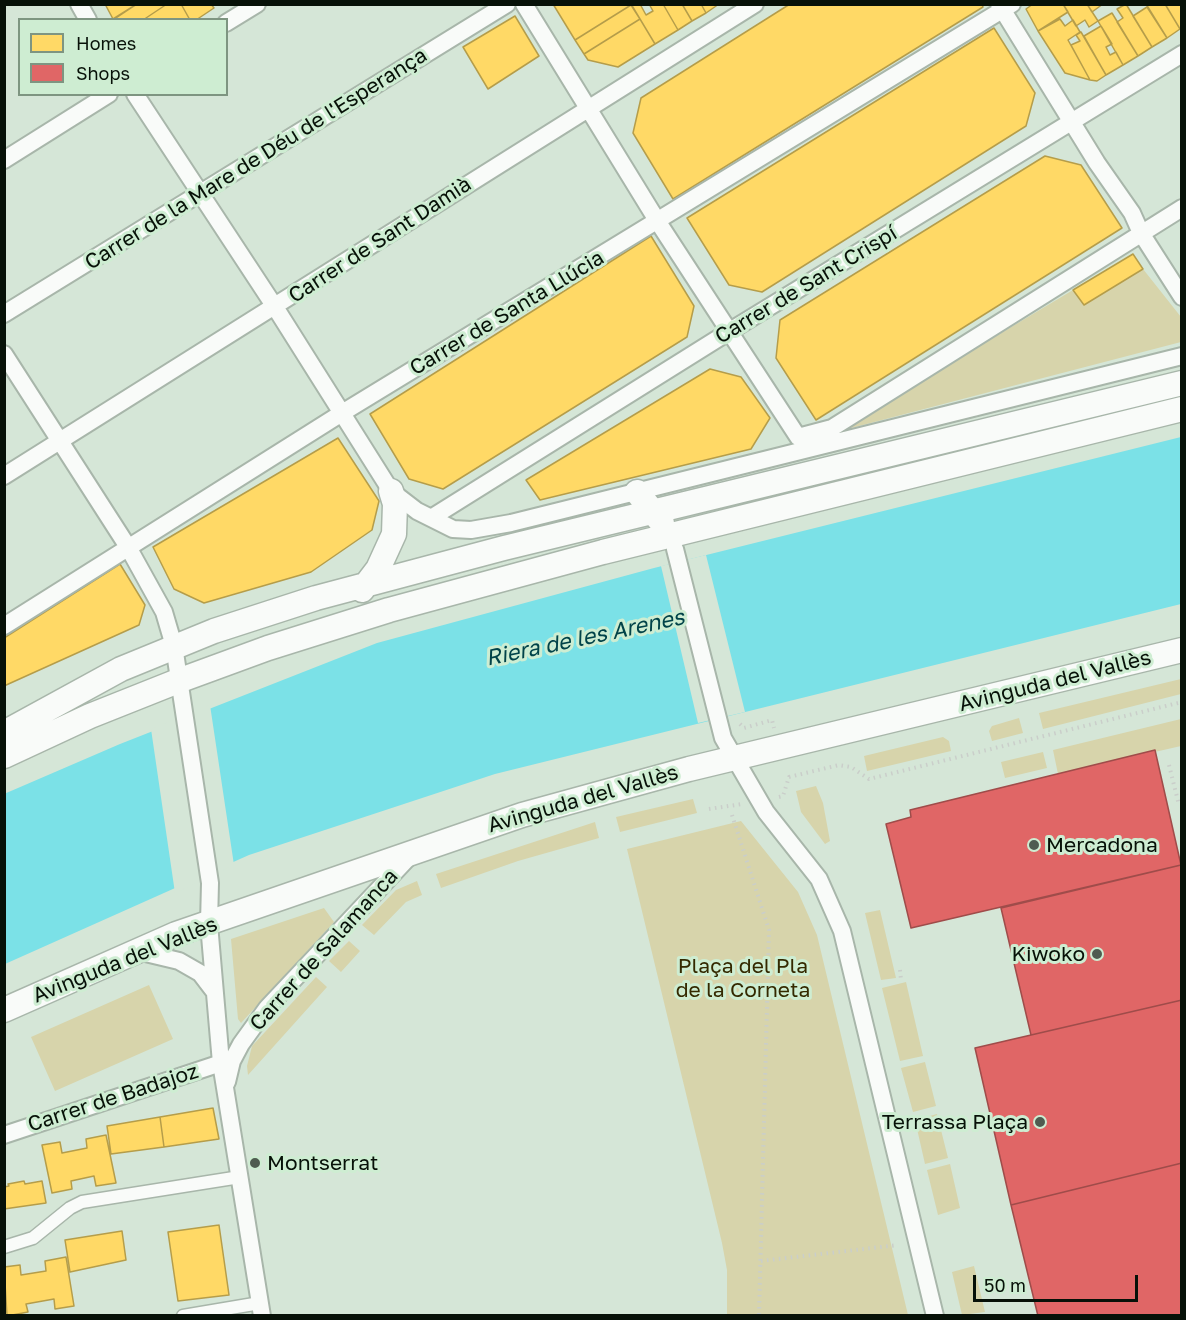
<!DOCTYPE html>
<meta charset="utf-8">
<style>
body{margin:0}
#map{position:relative;width:1186px;height:1320px;overflow:hidden;background:#d5e6d7;font-family:"Golos Text",sans-serif}
canvas{display:block}
.frame{position:absolute;inset:0;border:6px solid #071108;pointer-events:none}
.legend{position:absolute;left:18px;top:18px;width:210px;height:78px;box-sizing:border-box;background:#ceedd2;border:2px solid #7e9581;margin:0;padding:8px 10px;list-style:none;font-size:18px;color:#071108}
.legend li{display:flex;align-items:center;gap:12px;height:30px}
.legend b{width:30px;border:2px solid #7e9581}
.scale{position:absolute;left:973px;top:1275px;width:165px;height:27px;box-sizing:border-box;border:3px solid #071108;border-top:0;padding-left:8px;font-size:18px;line-height:21px;white-space:nowrap;color:#071108;-webkit-text-stroke:4px #ceedd2;paint-order:stroke}
</style>
<div id="map">
<canvas width="1186" height="1320"></canvas>
<div class="frame"></div>
<ul class="legend">
<li><b style="height:16px;background:#ffd966"></b>Homes</li>
<li><b style="height:16px;background:#e06666"></b>Shops</li>
</ul>
<div class="scale">50 m</div>
</div>
<script>
const context = document.querySelector('canvas').getContext('2d');
context.lineJoin = 'round';
function paint(path, color) { context.fillStyle = color; context.fill(path, 'evenodd'); }
const toPath = rows => new Path2D(rows.map(r => 'M' + r).join(''));
function strokePath(path, color, width, dash) { context.strokeStyle = color; context.lineWidth = width; context.lineCap = dash ? 'butt' : 'round'; context.setLineDash(dash || []); context.stroke(path); }
function drawText(font, color, halo, rows, align = 'center') {
  context.font = font + ' "Golos Text",sans-serif'; context.lineWidth = 6; context.setLineDash([]); context.textBaseline = 'middle'; context.strokeStyle = halo; context.fillStyle = color; for (const [text, x, y, turn = 0] of rows) {
    context.save(); context.translate(x, y); context.rotate((+turn || 0) * Math.PI / 180); context.textAlign = isNaN(turn) ? turn : align; if (halo) context.strokeText(text, 0, 0); context.fillText(text, 0, 0); context.restore();
  }
}
paint(toPath([
 [1143,269,1181,317,1181,342,836,432,1073,290,1084,305],
 [1181,679,1181,694,1043,729,1039,713],
 [1019,718,1023,733,992,741,989,731,992,726],
 [1181,719,1181,746,1058,774,1053,750],
 [943,737,949,741,951,751,867,771,864,756],
 [1043,752,1047,768,1005,778,1001,762],
 [816,786,823,803,830,841,825,844,801,812,796,791],
 [693,799,697,813,620,832,616,817],
 [741,821,798,892,817,935,908,1315,727,1315,727,1270,722,1243,627,849],
 [595,822,599,838,518,861,441,888,436,874],
 [417,881,422,895,406,902,374,935,362,925,396,890],
 [324,908,334,922,241,1023,238,1019,231,939],
 [880,910,896,978,881,980,865,913],
 [349,941,360,951,341,972,329,961],
 [316,977,327,987,248,1075,247,1066,252,1046],
 [906,982,923,1056,900,1061,882,988],
 [149,985,173,1039,55,1091,31,1037],
 [925,1062,936,1106,913,1112,901,1068],
 [937,1114,948,1158,925,1164,915,1120],
 [950,1164,960,1208,938,1215,927,1170],
 [974,1266,985,1312,962,1315,952,1272]
]), '#d7d4ab');
paint(toPath([
 [1181,437,1181,604,495,774,249,855,5,964,4,794,120,744,377,643,654,568]
]), '#7be1e7');
paint(toPath([
 [706,555,745,712,698,723,661,566],
 [210,705,234,865,175,893,151,729]
]), '#d5e6d7');
const homes = toPath([
 [105,4,137,4,113,19,105,4],
 [137,4,167,4,143,20,113,20,137,4],
 [167,4,181,4,190,20,143,20,167,4],
 [181,4,211,4,214,8,196,20,190,20,181,4],
 [553,4,631,4,631,5,575,40,553,4],
 [640,4,646,15,653,11,649,4,663,4,678,30,655,44,631,4,640,4],
 [663,4,682,4,692,21,678,30,663,4],
 [682,4,701,4,706,13,692,21,682,4],
 [701,4,719,4,706,13,701,4],
 [790,4,982,4,983,7,673,199,633,133,641,98,790,4],
 [1033,4,1063,4,1068,12,1038,31,1026,9,1033,4],
 [1063,4,1087,4,1098,21,1089,27,1085,20,1076,26,1063,4],
 [1087,4,1103,4,1092,12,1087,4],
 [1126,4,1152,47,1138,56,1117,22,1123,18,1117,9,1126,4],
 [1146,4,1165,4,1180,29,1167,38,1146,4],
 [1165,4,1181,4,1182,28,1180,29,1165,4],
 [631,5,640,19,584,54,575,40,631,5],
 [1147,7,1167,38,1152,47,1133,16,1147,7],
 [1112,13,1138,56,1123,65,1098,21,1112,13],
 [515,16,539,56,488,89,463,47,515,16],
 [640,19,655,44,618,67,588,60,584,54,640,19],
 [1060,19,1065,26,1073,20,1080,32,1068,40,1090,80,1065,73,1038,31,1060,19],
 [1101,26,1112,44,1106,47,1110,55,1116,52,1123,65,1106,75,1084,36,1101,26],
 [994,28,1035,93,1026,126,762,292,729,285,687,218,994,28],
 [1081,32,1106,75,1097,81,1090,80,1071,45,1080,41,1076,35,1081,32],
 [1045,156,1081,165,1122,228,816,420,776,358,780,320,1045,156],
 [651,236,694,306,687,337,443,489,409,479,370,414,651,236],
 [1133,254,1143,269,1084,305,1073,290,1133,254],
 [710,369,741,377,770,418,751,449,540,500,526,480,710,369],
 [338,438,379,501,372,530,311,572,204,603,174,589,153,547,338,438],
 [120,564,145,605,139,625,4,686,4,638,120,564],
 [213,1108,219,1139,164,1147,160,1117,213,1108],
 [160,1117,164,1147,111,1154,107,1126,160,1117],
 [106,1135,116,1183,96,1186,94,1176,71,1181,72,1189,52,1193,42,1145,60,1142,62,1153,87,1148,86,1139,106,1135],
 [24,1181,25,1184,42,1181,46,1203,4,1209,4,1187,9,1186,8,1184,24,1181],
 [219,1225,229,1295,178,1301,168,1232,219,1225],
 [122,1231,126,1260,70,1272,65,1240,122,1231],
 [66,1257,74,1306,55,1309,54,1299,26,1304,28,1312,7,1316,4,1267,20,1265,21,1275,46,1271,45,1261,66,1257]
]);
paint(homes, '#ffd966');
strokePath(homes, '#b59d4a', 1.5);
const shops = toPath([
 [1155,750,1181,865,911,928,886,824,911,817,910,810,1155,750],
 [1181,865,1182,1000,1031,1035,1001,908,1181,865],
 [1182,1000,1182,1163,1011,1205,975,1048,1182,1000],
 [1182,1163,1182,1316,1038,1316,1011,1205,1182,1163]
]);
paint(shops, '#e06666');
strokePath(shops, '#9f4c4a', 1.5);
const pedestrian = toPath([
 [4,1247,33,1238,70,1208,82,1202,240,1177],
 [183,1316,260,1303]
]);
const minor = toPath([
 [79,4,88,20],
 [524,4,658,222,798,437,832,428,1182,208],
 [999,4,1097,163,1132,213,1141,233,1182,297],
 [226,23,257,4],
 [135,94,275,307,391,491,417,511,453,529,471,530,511,523,1182,356],
 [4,160,109,94],
 [4,314,507,4],
 [4,354,128,547,164,612,174,646,210,883,209,924,221,1063,262,1316],
 [4,476,755,4],
 [431,518,730,331,1182,54],
 [675,549,723,738,766,812,819,879,842,931,935,1316],
 [4,626,342,413,1012,4],
 [137,951,179,961,200,973,213,990],
 [227,1082,232,1061,241,1044,267,1008,409,857],
 [4,1135,221,1063]
]);
const secondary = toPath([
 [637,492,662,523],
 [362,590,378,569,394,534,395,504,391,491],
 [4,733,121,669,214,631,316,598,504,548,1182,383],
 [4,756,90,716,178,681,268,648,389,610,603,552,1182,409],
 [4,1010,176,934,522,815,689,769,1182,650]
]);
strokePath(pedestrian, '#a8b6aa', 15);
strokePath(minor, '#a8b6aa', 20);
strokePath(secondary, '#a8b6aa', 27);
strokePath(toPath([
 [740,724,744,728,772,720,774,728],
 [1169,765,1179,805],
 [779,797,783,796,789,777,839,765,851,767,869,779,1182,702],
 [709,809,742,804],
 [732,815,769,930,759,1316],
 [900,970,901,980],
 [761,1261,898,1245]
]), '#caceca', 4, [1.5, 4.5]);
strokePath(pedestrian, '#f9fbf9', 12);
strokePath(minor, '#f9fbf9', 16);
strokePath(secondary, '#f9fbf9', 24);
for (const [x, y, r, color] of [
 [1034,845,6,"#4f5c50"],
 [1097,954,6,"#4f5c50"],
 [1040,1122,6,"#4f5c50"],
 [255,1163,6,"#4f5c50"]
]) { const dot = new Path2D(); dot.arc(x, y, r, 0, 2 * Math.PI); context.fillStyle = color; context.fill(dot); strokePath(dot, '#ceedd2', 2); }
drawText('21px', '#071108', '#ceedd2', [
 ["Carrer de la Mare de Déu de l'Esperança",256,159,-32],
 ["Carrer de Sant Damià",380,240,-33],
 ["Carrer de Sant Crispí",806,285,-31],
 ["Carrer de Santa Llúcia",507,313,-31],
 ["Avinguda del Vallès",1055,681,-14],
 ["Avinguda del Vallès",583,799,-16],
 ["Carrer de Salamanca",324,950,-48],
 ["Avinguda del Vallès",125,960,-22],
 ["Carrer de Badajoz",113,1098,-18]
]);
drawText('21px', '#071108', '#ceedd2', [
 ["Mercadona",1046,845],
 ["Kiwoko",1085,954,"right"],
 ["Terrassa Plaça",1028,1122,"right"],
 ["Montserrat",267,1163]
], 'left');
drawText('21px', '#342900', '#ceedd2', [
 ["Plaça del Pla",743,966],
 ["de la Corneta",743,990]
]);
drawText('italic 22px', '#014349', '#ceedd2', [
 ["Riera de les Arenes",585,638,-12]
]);
</script>
